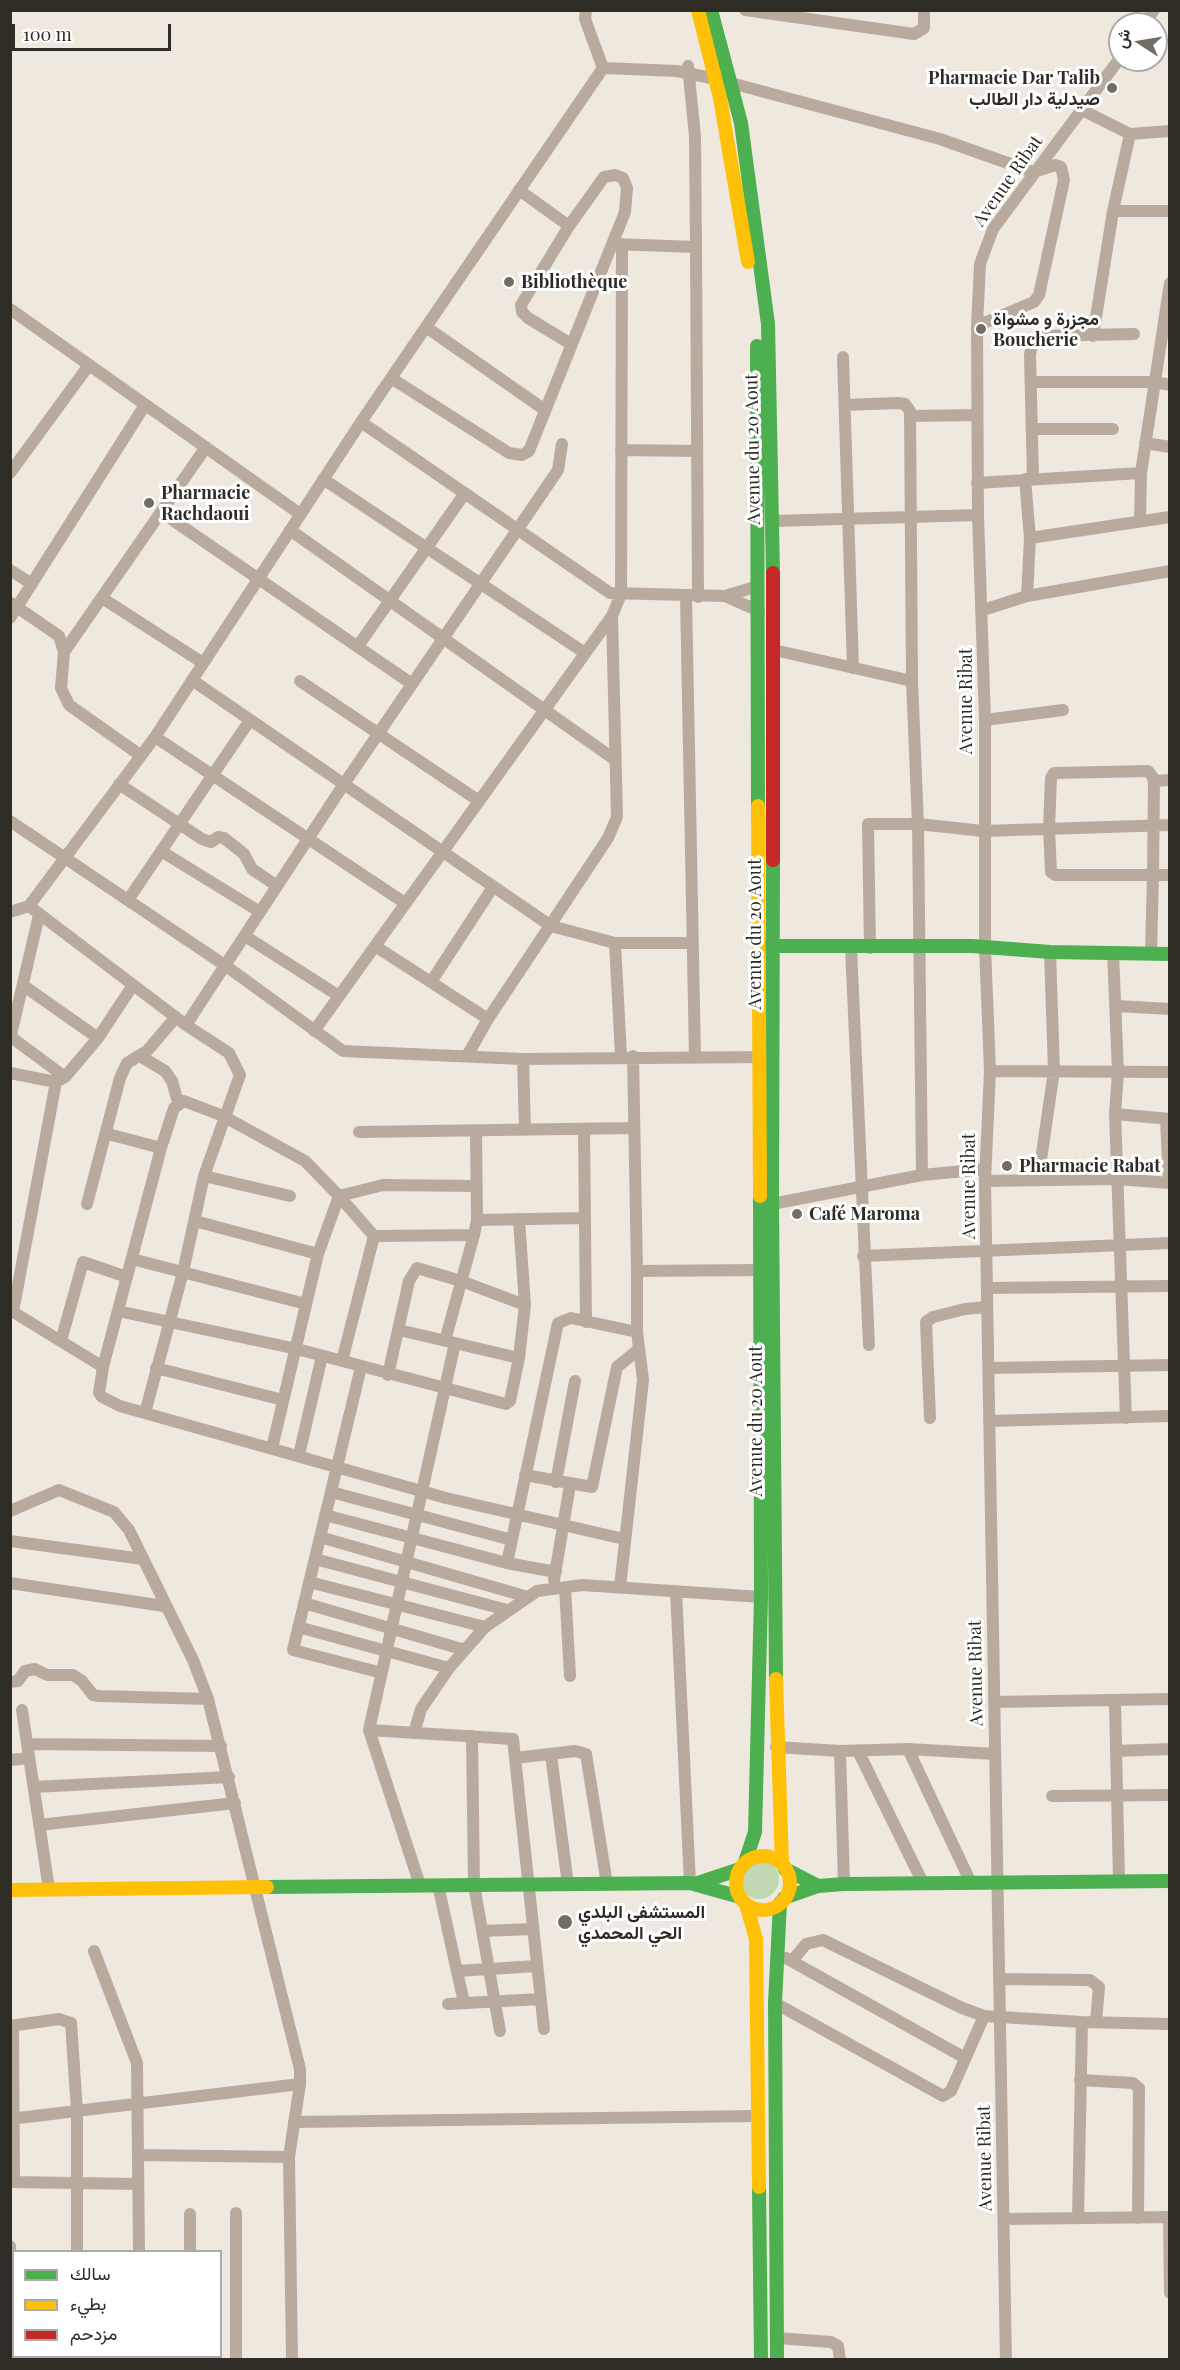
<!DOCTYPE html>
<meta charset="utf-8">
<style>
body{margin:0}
#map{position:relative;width:1180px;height:2370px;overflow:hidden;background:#efe8de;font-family:"Playfair Display",Vazirmatn,serif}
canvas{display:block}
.frame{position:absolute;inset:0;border:12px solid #2f2b25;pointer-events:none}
.legend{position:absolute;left:12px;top:2250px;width:210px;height:108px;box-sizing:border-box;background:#fff;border:2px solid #acaaa8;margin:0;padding:8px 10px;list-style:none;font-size:18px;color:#2f2b25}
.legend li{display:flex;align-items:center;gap:12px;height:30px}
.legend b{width:30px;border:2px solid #acaaa8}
.north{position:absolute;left:1108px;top:12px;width:60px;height:60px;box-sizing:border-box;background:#fff;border:2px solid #acaaa8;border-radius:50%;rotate:282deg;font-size:16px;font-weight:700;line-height:24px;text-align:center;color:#2f2b25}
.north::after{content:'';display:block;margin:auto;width:21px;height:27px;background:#726d66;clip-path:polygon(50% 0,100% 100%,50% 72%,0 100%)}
.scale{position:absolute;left:12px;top:24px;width:159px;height:27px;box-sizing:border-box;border:3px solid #2f2b25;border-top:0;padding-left:8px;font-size:18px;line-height:21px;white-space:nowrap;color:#2f2b25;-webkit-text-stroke:4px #fff;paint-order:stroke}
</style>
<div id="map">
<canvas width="1180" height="2370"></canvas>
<div class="frame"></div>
<ul class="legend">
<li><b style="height:8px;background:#4caf50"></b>سالك</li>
<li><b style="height:8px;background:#ffc107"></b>بطيء</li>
<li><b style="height:8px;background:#c62828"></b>مزدحم</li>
</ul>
<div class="north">ش</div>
<div class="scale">100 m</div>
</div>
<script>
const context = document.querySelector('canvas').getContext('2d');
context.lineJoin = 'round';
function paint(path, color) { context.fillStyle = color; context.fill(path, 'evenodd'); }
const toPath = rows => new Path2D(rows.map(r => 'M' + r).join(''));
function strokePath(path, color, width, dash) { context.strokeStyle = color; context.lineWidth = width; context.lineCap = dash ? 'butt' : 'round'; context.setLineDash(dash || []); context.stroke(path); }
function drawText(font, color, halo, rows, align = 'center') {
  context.font = font + ' "Playfair Display",Vazirmatn,serif'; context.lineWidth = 6; context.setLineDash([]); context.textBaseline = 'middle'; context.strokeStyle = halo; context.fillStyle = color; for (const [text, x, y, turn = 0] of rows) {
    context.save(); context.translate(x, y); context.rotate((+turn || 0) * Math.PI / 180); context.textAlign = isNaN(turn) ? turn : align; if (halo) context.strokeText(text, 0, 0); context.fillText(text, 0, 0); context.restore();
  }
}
paint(toPath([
 '739 1879a20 20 0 1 1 40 0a20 20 0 1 1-40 0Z'
]), '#c2d8b2');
strokePath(toPath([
 [586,10,585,19,603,68],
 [745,10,914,34,924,28,924,10],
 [1144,24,1154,10],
 [688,66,695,136,696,247],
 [1082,110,1130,134,1113,211,1170,211],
 [1130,134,1170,131],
 [519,190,569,226],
 [613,244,696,247,698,597],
 [10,309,300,514],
 [426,327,545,410],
 [1093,336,1113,211],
 [843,357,853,668],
 [391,378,509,453,522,455,529,451,625,212,627,188,623,178,615,175,604,177,569,226,521,305,522,312,528,318,571,344],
 [1032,382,1155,382,1170,385],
 [845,405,898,403,905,404,910,411,912,681,918,824,922,1175],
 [910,416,977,415],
 [361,422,610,593,725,596,758,586],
 [1032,429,1113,429],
 [1145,443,1170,447],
 [621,450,695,451],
 [10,473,89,365],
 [1033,478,1030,355,1033,339,1039,336,1134,334],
 [323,479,585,653],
 [1025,479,1030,538,1027,596],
 [977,483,1141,473,1170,283],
 [161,512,412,684],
 [1140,520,1141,473],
 [773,521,978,515],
 [290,530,614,759],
 [1030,538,1170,517],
 [10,570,32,584],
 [686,596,695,1057],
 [725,596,759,611],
 [102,598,203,663],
 [11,603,59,636,64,652,61,688,69,705,140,755],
 [983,610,1027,596,1170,571],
 [10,618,145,405],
 [358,646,465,493],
 [774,650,912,681],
 [64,652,206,447],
 [192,680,551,926,615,943,692,943],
 [300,681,479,801],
 [985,720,1063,710],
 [155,737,405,903],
 [1154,781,1170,780],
 [119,784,202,839,211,842,218,837,224,838,244,854,252,869,277,886],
 [10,821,226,966,343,1051,523,1059,765,1057],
 [161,851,260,912],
 [128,900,250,720],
 [29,906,186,1025,229,1053,240,1075,204,1176,183,1272,145,1413],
 [10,912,29,906,155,737,361,422,603,68,677,71,716,79,940,139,1033,172,1056,165,1061,167,1064,180,1039,295,1034,302,977,326],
 [245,936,339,996],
 [615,943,621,1056],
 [375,946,488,1019],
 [851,948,869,1345],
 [870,948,868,824,918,824,983,831,1170,825],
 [1113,953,1118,1072,1115,1114,1126,1418],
 [1151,954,1153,875,1154,781,1152,776,1148,771,1054,773,1051,778,1049,828,1051,872,1055,875,1170,875],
 [431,982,493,887],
 [24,986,98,1038],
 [1117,1006,1170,1009],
 [186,1025,344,784,558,470,562,444],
 [314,1031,612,616],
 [11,1037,65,1077],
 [10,1039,39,915],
 [140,1056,165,1071,172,1081,178,1102],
 [467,1056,488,1019,608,838,617,817,612,616,621,594,622,244],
 [633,1056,637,1271],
 [523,1059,525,1130],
 [990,1071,1170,1072],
 [10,1073,56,1082],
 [1115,1114,1170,1119],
 [1166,1119,1169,1183],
 [584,1129,586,1322],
 [359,1132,634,1128],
 [108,1134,161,1148],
 [204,1176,290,1196],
 [1038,1180,1054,1071,1050,952],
 [985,1181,1117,1179,1170,1183],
 [87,1204,120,1078,127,1063,147,1051,176,1017],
 [772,1204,922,1175,985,1169],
 [477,1220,585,1218],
 [195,1221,318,1254],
 [374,1236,474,1235,477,1220,476,1131],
 [374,1236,339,1196,383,1185,477,1186],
 [863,1256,1170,1243],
 [132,1259,306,1304],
 [987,1288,1170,1286],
 [10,1310,103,1367],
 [118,1311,297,1349,506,1404,510,1401,519,1358,525,1305],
 [13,1312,56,1082,65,1077,98,1038,133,985],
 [399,1330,519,1358],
 [61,1341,83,1262,127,1277],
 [445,1341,474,1235],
 [342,1361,374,1236],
 [361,1367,293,1650,382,1673],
 [156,1368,283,1400],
 [989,1368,1170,1365],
 [388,1375,409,1281,417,1268,461,1281,525,1305,519,1219],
 [930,1418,926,1322,933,1317,965,1309,987,1307],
 [989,1421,1170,1416],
 [272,1448,318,1254,339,1196,305,1161,223,1116,184,1101,174,1108,161,1148,103,1367,99,1393,102,1397,120,1406,446,1498,624,1539],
 [299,1455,322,1356],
 [525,1475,592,1487,617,1367,638,1350],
 [556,1482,575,1381],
 [331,1492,512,1540],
 [10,1511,59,1490,114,1512,129,1530,193,1660,208,1699,300,2069,300,2084,289,2157,292,2360],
 [325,1515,507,1563,556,1572],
 [320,1537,528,1597],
 [10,1541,143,1559],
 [315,1559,507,1610],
 [507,1563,558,1323,571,1318,637,1332],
 [554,1580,570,1485],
 [309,1582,485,1627],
 [10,1583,164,1606],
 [565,1587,570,1676],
 [620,1587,643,1380,637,1332,637,1271,760,1270],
 [676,1591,690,1883],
 [304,1603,465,1650],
 [298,1627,449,1668],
 [10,1682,18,1681,25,1671,35,1669,47,1675,73,1675,82,1681,93,1695,99,1696,208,1699],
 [994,1702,1170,1699],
 [1115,1702,1119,1881],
 [22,1710,49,1889],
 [369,1730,513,1739,544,2029],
 [414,1733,421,1709,449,1668,485,1627,537,1591,582,1585,761,1597],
 [472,1736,474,1885,500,2031],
 [27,1744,221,1746],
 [776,1747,840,1751,908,1749,995,1754],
 [908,1749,971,1883],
 [840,1751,844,1884],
 [858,1751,923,1883],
 [1116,1751,1170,1749],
 [551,1755,568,1885],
 [515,1758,575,1751,586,1754,607,1884],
 [10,1760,29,1758],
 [34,1787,229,1777],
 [1052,1796,1170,1795],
 [39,1825,235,1803],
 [420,1885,369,1730,455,1343],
 [438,1885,464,2003],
 [482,1931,533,1929],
 [94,1951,137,2063,139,2252],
 [786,1958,965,2058],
 [792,1961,806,1944,823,1940,962,2008,984,2016,1082,2022,1170,2024],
 [457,1971,537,1966],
 [999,1979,1090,1980,1099,1987,1096,2022],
 [775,2003,943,2096,951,2091,984,2016],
 [448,2004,540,1999],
 [10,2026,59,2019,71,2023,77,2111,77,2252],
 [13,2026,14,2182],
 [1080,2080,1133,2083,1139,2088,1138,2218],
 [10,2119,300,2084],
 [294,2122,758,2116],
 [139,2155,289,2157],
 [10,2182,138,2184],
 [236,2213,236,2360],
 [1169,2217,1170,2293],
 [1078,2218,1082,2022],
 [1004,2219,1170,2217],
 [10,2246,14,2327],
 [190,2252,190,2214],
 [777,2338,831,2342,838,2346,840,2360],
 [139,2356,139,2360],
 [14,2359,78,2357],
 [188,2360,188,2356],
 [1006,2360,985,1181,990,1071,985,947,985,720,978,515,977,326,980,264,993,229,1120,58]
]), '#b8ab9e', 12);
strokePath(toPath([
 [711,10,741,123,768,324,773,573],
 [757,346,758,806],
 [773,860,772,1204,776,1679],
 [760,946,972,946,1050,952,1170,954],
 [745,1862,755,1832,761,1597,760,1196],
 [785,1869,818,1886],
 [698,1883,740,1869],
 [267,1887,690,1883,740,1897],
 [784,1898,818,1886,844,1884,1170,1881],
 [759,2187,761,2360],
 [777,2360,775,2003,780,1903]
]), '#4caf50', 14);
strokePath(toPath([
 [698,10,720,98,748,262],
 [758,806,760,1196],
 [776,1679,782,1864],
 '736 1883a27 27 0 1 1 54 0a27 27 0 1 1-54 0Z',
 [10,1890,267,1887],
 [746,1904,756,1939,759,2187]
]), '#ffc107', 14);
strokePath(toPath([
 [773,573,773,860]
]), '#c62828', 14);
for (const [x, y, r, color] of [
 [1112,88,6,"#726d66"],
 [509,282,6,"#726d66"],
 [981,329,6,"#726d66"],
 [149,503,6,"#726d66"],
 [1007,1166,6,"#726d66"],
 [797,1214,6,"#726d66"],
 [565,1922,8,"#726d66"]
]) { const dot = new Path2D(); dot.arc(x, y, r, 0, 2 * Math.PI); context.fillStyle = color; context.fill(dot); strokePath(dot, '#fff', 2); }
drawText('bold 18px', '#2f2b25', '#fff', [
 ["Pharmacie Dar Talib",1100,78,"right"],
 ["صيدلية دار الطالب",1100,99,"right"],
 ["Bibliothèque",521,282],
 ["مجزرة و مشواة",993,319],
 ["Boucherie",993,340],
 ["Pharmacie",161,493],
 ["Rachdaoui",161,514],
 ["Pharmacie Rabat",1019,1166],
 ["Café Maroma",809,1214],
 ["المستشفى البلدي",578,1912],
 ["الحي المحمدي",578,1933]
], 'left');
drawText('18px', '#2f2b25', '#fff', [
 ["Avenue Ribat",1008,181,-55],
 ["Avenue du 20 Aout",753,449,-91],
 ["Avenue Ribat",966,701,-90],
 ["Avenue du 20 Aout",755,934,-90],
 ["Avenue Ribat",969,1186,-90],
 ["Avenue du 20 Aout",756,1421,-90],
 ["Avenue Ribat",976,1673,-91],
 ["Avenue Ribat",985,2158,-91]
]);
</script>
